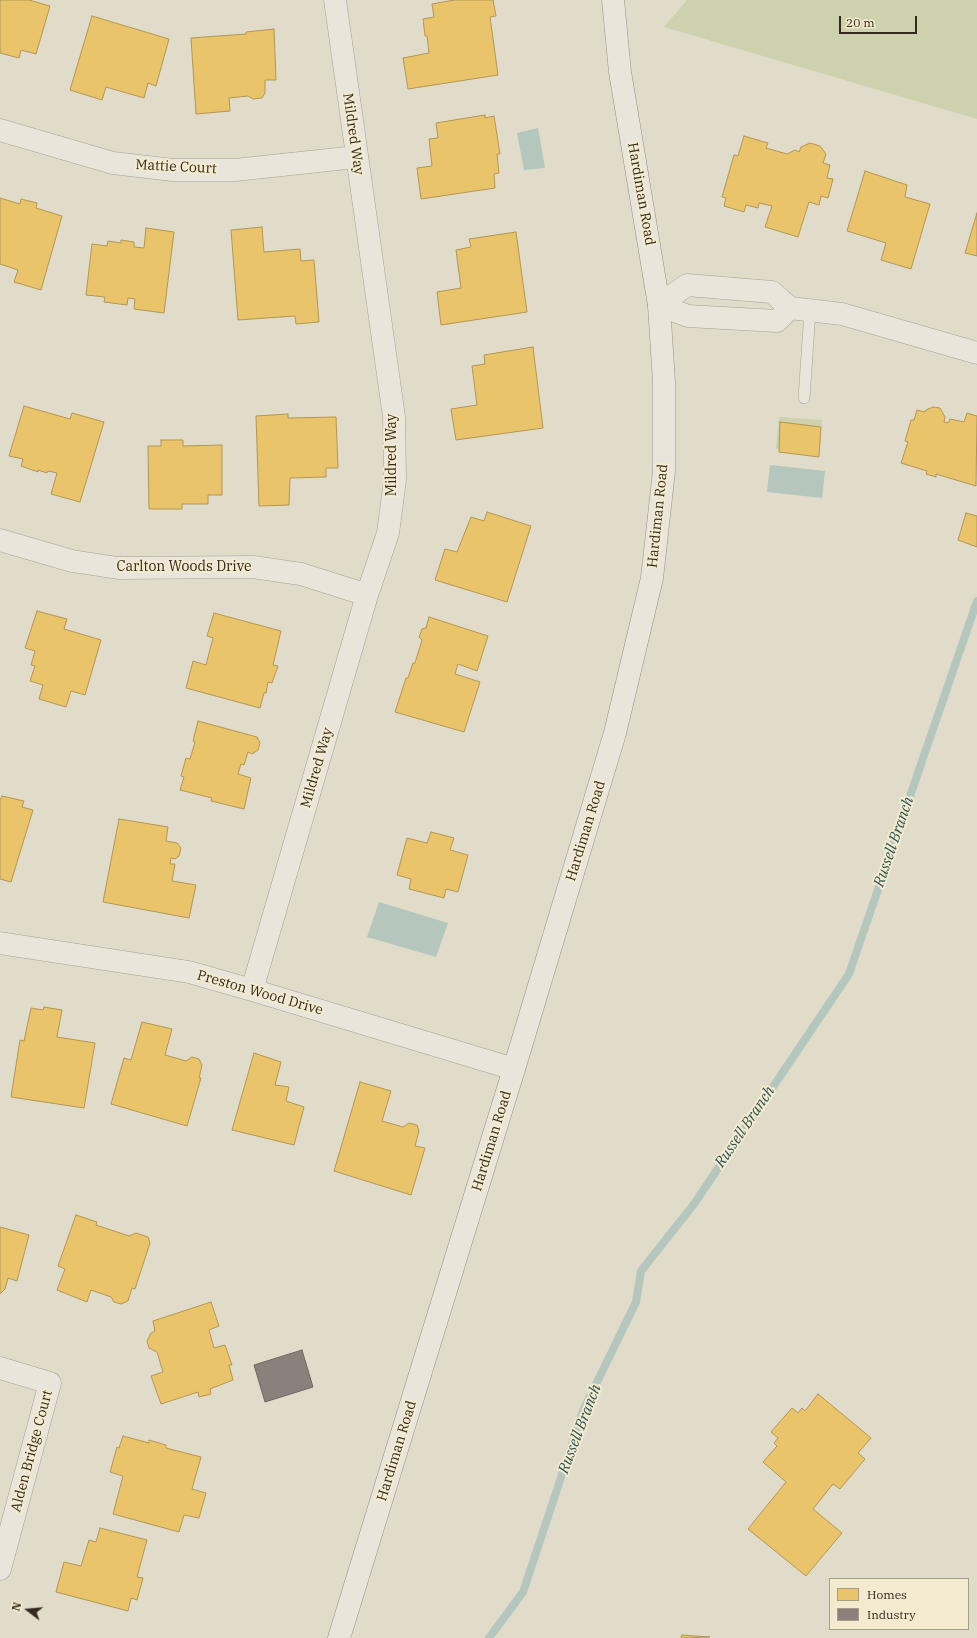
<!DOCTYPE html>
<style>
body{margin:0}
#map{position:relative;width:977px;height:1638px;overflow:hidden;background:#e1dcca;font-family:"IBM Plex Serif",serif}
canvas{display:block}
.legend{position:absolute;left:829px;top:1578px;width:140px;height:52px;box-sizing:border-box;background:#f3ebcf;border:1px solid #a69d88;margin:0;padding:5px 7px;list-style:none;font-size:12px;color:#33291d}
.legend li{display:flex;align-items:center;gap:8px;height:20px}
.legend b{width:20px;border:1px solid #a69d88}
.north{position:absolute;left:8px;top:1590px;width:40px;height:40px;-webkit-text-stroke:3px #f3ebcf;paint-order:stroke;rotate:286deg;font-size:11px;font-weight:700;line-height:16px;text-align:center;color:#33291d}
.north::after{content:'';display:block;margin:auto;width:14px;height:18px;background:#33291d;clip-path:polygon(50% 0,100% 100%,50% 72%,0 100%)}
.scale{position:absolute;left:839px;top:16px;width:78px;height:18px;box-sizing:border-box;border:2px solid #33291d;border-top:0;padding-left:5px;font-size:12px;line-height:14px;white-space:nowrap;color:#33291d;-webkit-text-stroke:3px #f3ebcf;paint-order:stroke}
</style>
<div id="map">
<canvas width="977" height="1638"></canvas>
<ul class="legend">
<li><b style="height:11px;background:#e9c46a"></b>Homes</li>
<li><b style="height:11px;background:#8a817c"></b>Industry</li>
</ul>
<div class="north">N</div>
<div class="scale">20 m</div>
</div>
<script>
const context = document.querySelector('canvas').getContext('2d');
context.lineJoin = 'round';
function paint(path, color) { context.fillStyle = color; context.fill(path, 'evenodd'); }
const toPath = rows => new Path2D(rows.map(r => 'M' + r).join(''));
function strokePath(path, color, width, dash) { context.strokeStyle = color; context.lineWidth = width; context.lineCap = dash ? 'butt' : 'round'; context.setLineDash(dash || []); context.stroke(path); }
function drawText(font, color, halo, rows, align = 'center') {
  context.font = font + ' "IBM Plex Serif",serif'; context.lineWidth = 4; context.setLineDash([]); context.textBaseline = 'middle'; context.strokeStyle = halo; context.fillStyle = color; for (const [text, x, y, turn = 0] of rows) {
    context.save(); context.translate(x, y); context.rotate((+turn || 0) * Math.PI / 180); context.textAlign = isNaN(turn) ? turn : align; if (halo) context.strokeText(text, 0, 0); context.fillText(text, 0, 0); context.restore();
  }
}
paint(toPath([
 [687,0,977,0,977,119,664,27],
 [779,417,822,420,819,452,776,449]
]), '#ced1ad');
paint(toPath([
 [538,128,545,168,524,170,517,133],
 [770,465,825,471,822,498,767,492],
 [379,902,448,923,436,957,367,937]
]), '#b5c6bd');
const homes = toPath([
 [0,0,29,0,50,6,36,54,21,50,19,58,0,53,0,0],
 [454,0,493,0,496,16,490,17,498,75,408,89,403,58,429,53,427,36,425,36,423,19,434,17,432,4,454,0],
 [92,16,169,39,156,86,148,83,144,98,106,87,102,100,70,90,92,16],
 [274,29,276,80,265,80,265,93,262,98,253,99,248,96,229,98,230,111,196,114,191,38,246,34,246,32,274,29],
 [485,115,485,118,494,116,500,154,497,154,499,173,494,174,495,188,421,199,417,168,432,166,429,139,438,138,436,123,485,115],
 [744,136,768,143,766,148,787,154,795,150,799,152,801,147,810,143,820,146,826,154,823,163,830,165,827,178,833,179,828,198,821,196,819,205,809,202,798,237,765,227,772,206,759,203,758,208,746,205,744,212,724,206,726,198,722,197,734,155,738,156,744,136],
 [865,171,907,185,905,197,930,204,911,269,881,260,886,243,847,231,865,171],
 [0,198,20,204,21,199,37,203,36,208,62,216,41,290,14,282,18,270,0,264,0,198],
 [977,213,977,256,965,253,977,213],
 [262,227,264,252,300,249,301,261,314,260,319,322,296,324,295,316,238,320,231,230,262,227],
 [146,228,174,232,164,313,134,309,135,299,128,298,127,305,104,302,105,297,86,295,92,244,107,246,108,241,121,243,121,240,134,242,134,247,144,248,146,228],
 [516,232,527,312,441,325,437,292,461,288,456,250,471,247,469,239,516,232],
 [533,347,543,428,456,440,451,409,477,405,472,366,485,364,484,355,533,347],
 [24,406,70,419,72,413,104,422,80,502,51,494,57,473,48,471,47,473,38,470,38,472,21,466,23,459,9,456,24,406],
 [933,407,940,408,945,417,944,422,948,423,950,419,964,422,967,413,977,416,976,486,936,474,936,477,926,474,927,471,901,463,908,442,905,441,911,420,914,420,917,410,925,412,926,410,933,407],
 [288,414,288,418,336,417,338,468,326,468,326,477,290,478,289,505,259,506,256,416,288,414],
 [780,422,821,427,819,457,779,452,780,422],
 [161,440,183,440,183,446,222,445,222,495,208,495,208,504,182,504,182,509,149,509,148,446,161,446,161,440],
 [487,512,531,526,507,602,435,580,445,549,457,552,471,517,484,521,487,512],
 [966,513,977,516,977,547,958,540,966,513],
 [37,611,67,619,64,629,101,640,85,695,71,691,66,707,39,699,43,685,30,681,35,666,31,665,35,651,25,648,37,611],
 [214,613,281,631,273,665,278,666,272,683,268,682,266,693,264,693,260,708,186,688,193,661,206,665,213,638,207,636,214,613],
 [429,617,488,636,477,671,458,664,455,674,480,682,464,732,395,712,406,678,408,678,413,663,415,663,422,640,419,637,422,629,426,628,429,617],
 [198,721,257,737,260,743,258,750,252,754,248,752,244,765,241,764,238,774,251,778,244,809,211,801,212,798,180,790,184,777,181,776,186,758,190,759,195,742,193,741,198,721],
 [2,796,24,801,22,807,33,810,11,882,0,879,0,800,2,796],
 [119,819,168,827,166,841,177,843,181,848,179,856,175,859,171,858,170,864,175,864,172,881,196,885,189,918,103,902,119,819],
 [431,832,454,838,450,850,468,855,458,892,446,889,444,898,409,889,411,879,397,875,407,838,427,843,431,832],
 [44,1007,62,1010,57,1037,95,1043,84,1108,11,1097,20,1040,24,1041,31,1008,43,1010,44,1007],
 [142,1022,172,1029,165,1055,186,1061,192,1057,199,1059,202,1065,199,1078,201,1078,187,1126,111,1104,124,1058,131,1060,142,1022],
 [254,1053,281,1062,275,1085,289,1087,286,1101,304,1107,294,1145,232,1130,254,1053],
 [360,1082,391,1091,382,1121,403,1127,409,1123,417,1125,419,1131,415,1146,425,1148,411,1195,334,1171,360,1082],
 [76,1215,97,1222,96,1225,129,1236,136,1233,148,1237,150,1243,135,1289,132,1288,128,1301,121,1304,114,1302,111,1297,91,1290,87,1302,57,1290,65,1269,58,1266,76,1215],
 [0,1227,29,1235,17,1281,8,1278,5,1289,0,1294,0,1227],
 [211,1302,219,1326,209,1330,214,1348,225,1345,232,1365,229,1365,233,1380,210,1389,211,1394,199,1397,198,1392,161,1404,151,1376,163,1372,157,1352,149,1348,147,1341,151,1333,155,1331,153,1321,211,1302],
 [818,1394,871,1438,858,1453,865,1459,840,1489,833,1484,813,1509,842,1533,806,1576,748,1529,786,1482,763,1462,777,1446,774,1443,778,1438,771,1432,792,1408,798,1413,802,1408,805,1411,818,1394],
 [123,1436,149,1443,149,1440,166,1445,166,1448,201,1457,192,1489,206,1493,199,1518,184,1515,179,1532,113,1514,123,1476,110,1472,117,1447,119,1448,123,1436],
 [100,1528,147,1540,137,1577,143,1578,137,1600,131,1598,128,1611,56,1592,64,1562,81,1566,89,1540,96,1542,100,1528],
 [682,1635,710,1637,681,1638,682,1635]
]);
paint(homes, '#e9c46a');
strokePath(homes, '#b29653', 1);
const industry = toPath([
 [302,1350,313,1387,265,1402,254,1365,302,1350]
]);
paint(industry, '#8a817c');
strokePath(industry, '#706760', 1);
strokePath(toPath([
 [489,1638,523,1592,583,1411,636,1302,641,1271,694,1204,849,974,977,601]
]), '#b5c6bd', 8);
const lane = toPath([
 [804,398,810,311]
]);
const street = toPath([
 [0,130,113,163,173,170,235,170,356,157],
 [659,305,687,285,772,292,790,308,842,314,977,353],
 [659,305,688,316,777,321,790,308],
 [0,540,72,561,118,568,253,567,301,574,367,595],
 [0,943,189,972,252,990,514,1069],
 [252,990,367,595,388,533,395,480,394,417,335,0],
 [0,1368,50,1383,0,1569]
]);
const secondary = toPath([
 [339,1638,514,1069,615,733,652,578,664,471,664,382,659,305,620,72,613,0]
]);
strokePath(lane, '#a6a093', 12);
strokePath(street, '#a6a093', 23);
strokePath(secondary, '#959083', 23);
strokePath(lane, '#e9e5db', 11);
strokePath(street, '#e9e5db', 22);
strokePath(secondary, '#e9e5db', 22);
drawText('14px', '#33291d', '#f3ebcf', [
 ["Mildred Way",353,134,82],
 ["Mattie Court",176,167,3],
 ["Hardiman Road",641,194,80],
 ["Mildred Way",392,455,-90],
 ["Hardiman Road",658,516,-84],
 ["Carlton Woods Drive",184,567],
 ["Mildred Way",317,768,-74],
 ["Hardiman Road",586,831,-73],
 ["Preston Wood Drive",260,993,16],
 ["Hardiman Road",492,1141,-73],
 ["Alden Bridge Court",32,1451,-75],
 ["Hardiman Road",397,1451,-73]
]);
drawText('italic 15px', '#2c5252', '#f3ebcf', [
 ["Russell Branch",894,842,-71],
 ["Russell Branch",745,1127,-56],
 ["Russell Branch",580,1429,-69]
]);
</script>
